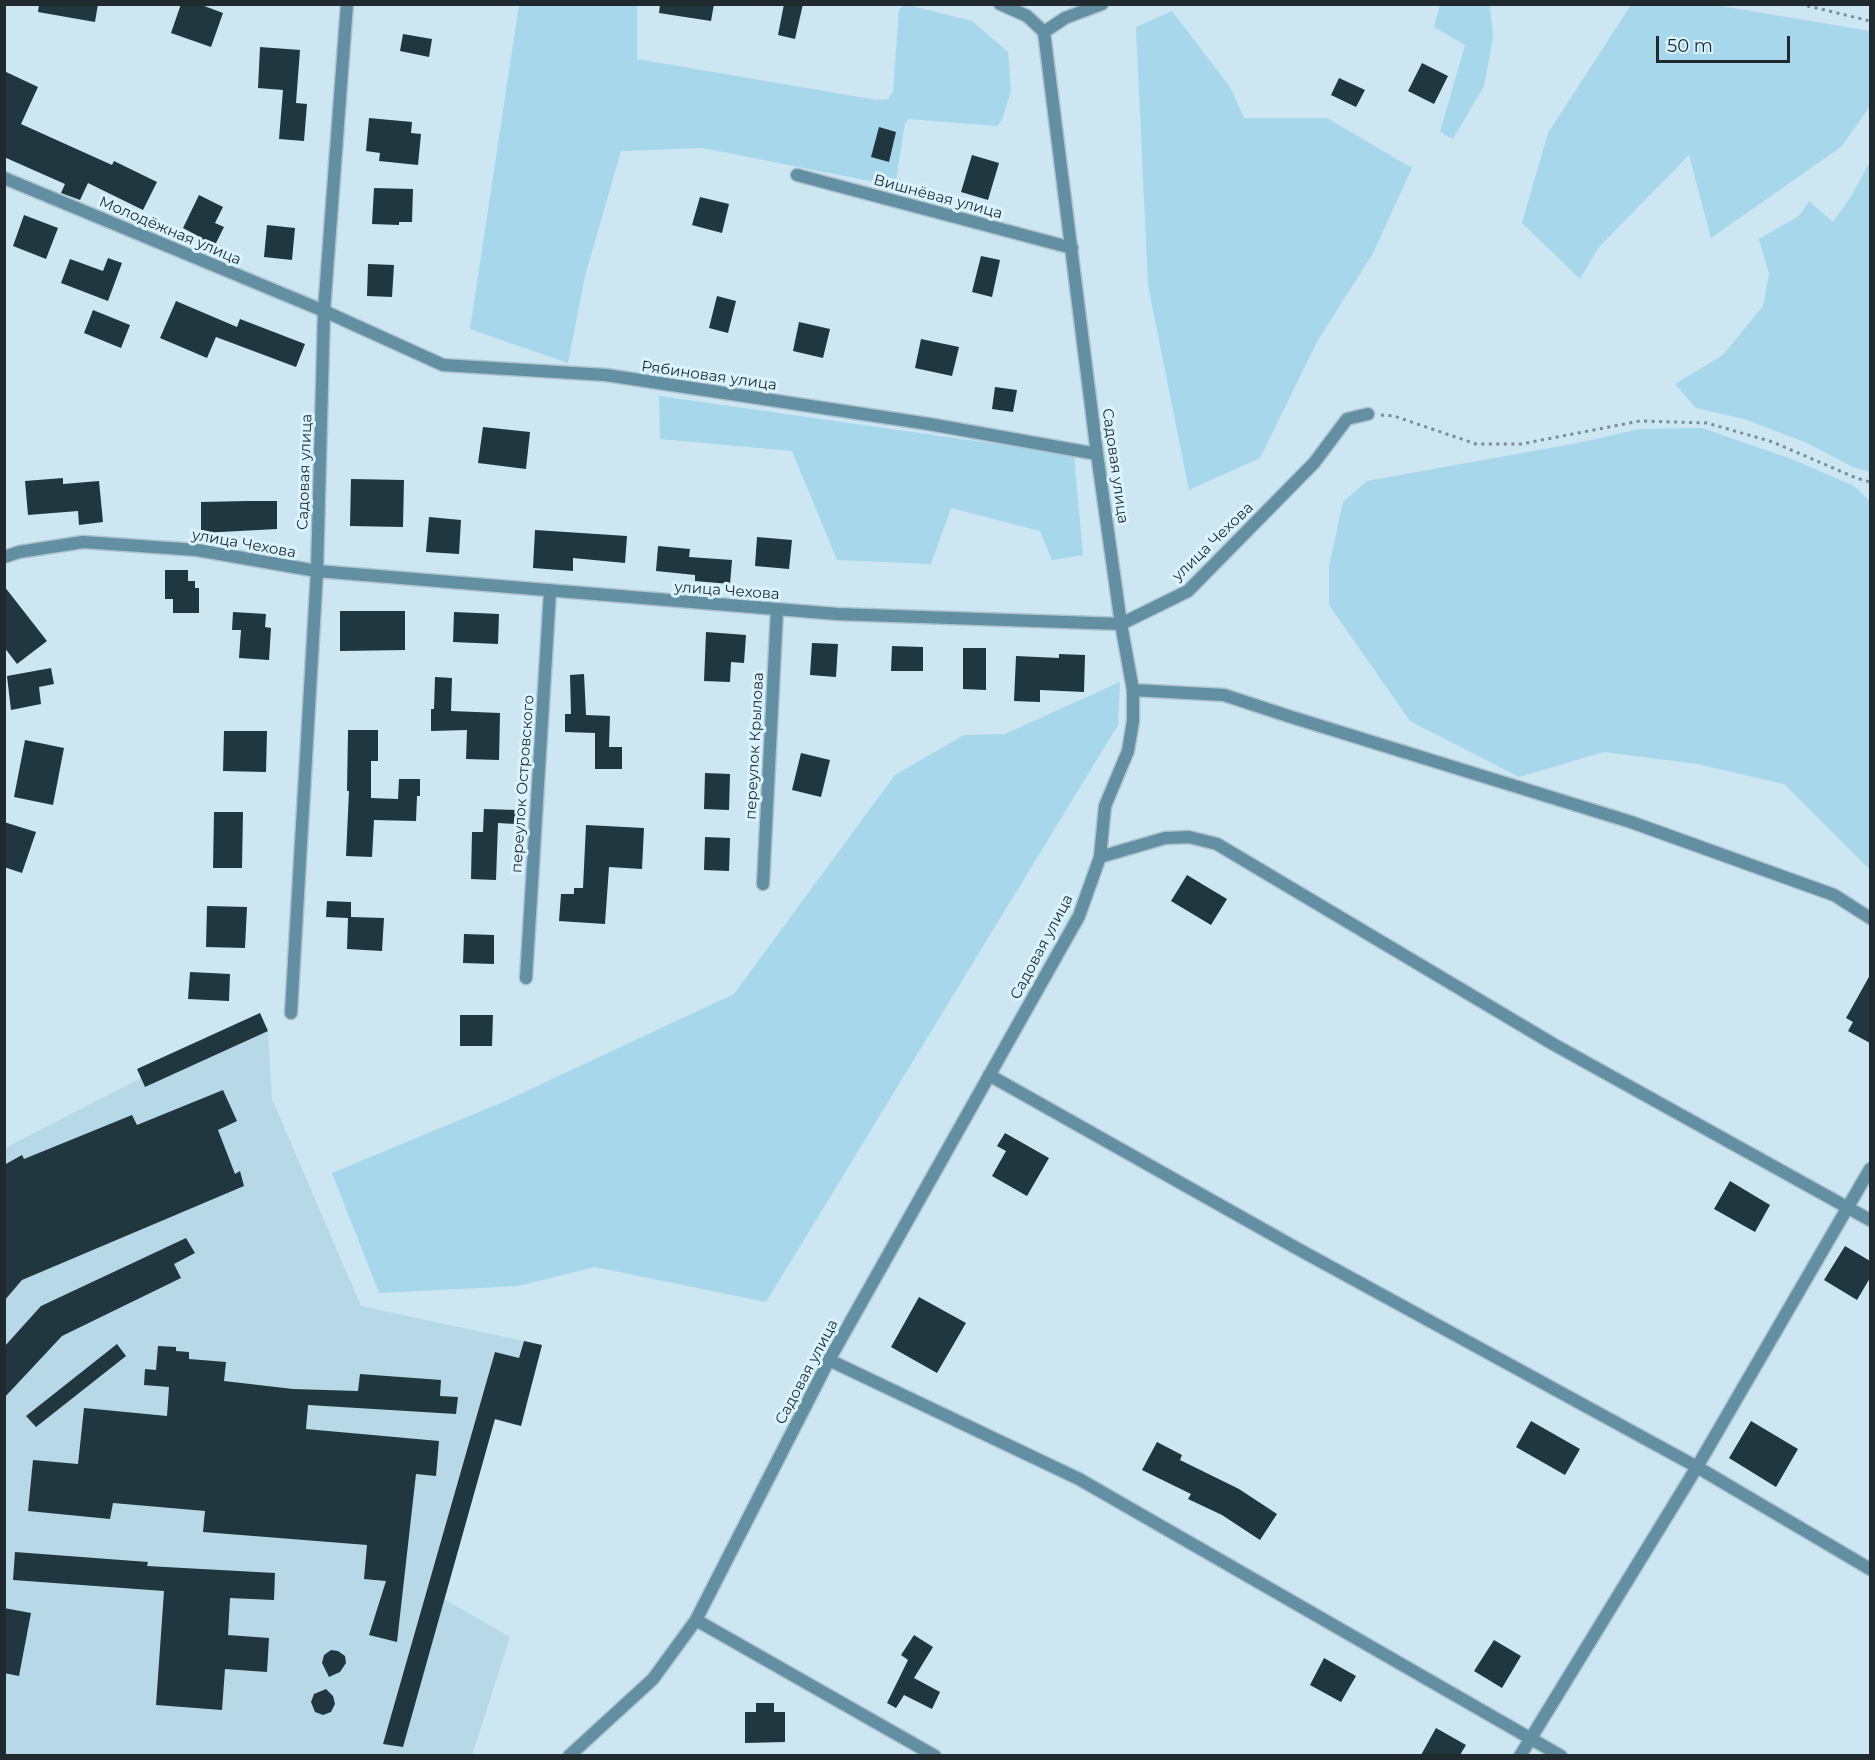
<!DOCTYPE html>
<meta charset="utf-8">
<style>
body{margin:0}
#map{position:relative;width:1875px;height:1760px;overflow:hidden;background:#cce6f2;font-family:Montserrat,sans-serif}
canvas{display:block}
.frame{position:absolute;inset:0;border:6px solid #1f292e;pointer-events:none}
.scale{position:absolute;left:1656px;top:36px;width:134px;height:27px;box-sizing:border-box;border:3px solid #1f292e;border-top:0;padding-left:8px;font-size:18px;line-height:21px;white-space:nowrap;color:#1f292e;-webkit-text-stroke:4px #d9f3ff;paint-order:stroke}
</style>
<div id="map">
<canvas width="1875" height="1760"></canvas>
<div class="frame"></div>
<div class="scale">50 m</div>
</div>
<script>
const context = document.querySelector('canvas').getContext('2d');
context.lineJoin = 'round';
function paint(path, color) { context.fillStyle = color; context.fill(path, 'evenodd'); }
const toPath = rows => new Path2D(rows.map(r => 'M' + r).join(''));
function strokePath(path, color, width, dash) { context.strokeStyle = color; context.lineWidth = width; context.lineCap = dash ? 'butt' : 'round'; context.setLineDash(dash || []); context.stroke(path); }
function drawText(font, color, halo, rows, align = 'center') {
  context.font = font + ' Montserrat,sans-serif'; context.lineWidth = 6; context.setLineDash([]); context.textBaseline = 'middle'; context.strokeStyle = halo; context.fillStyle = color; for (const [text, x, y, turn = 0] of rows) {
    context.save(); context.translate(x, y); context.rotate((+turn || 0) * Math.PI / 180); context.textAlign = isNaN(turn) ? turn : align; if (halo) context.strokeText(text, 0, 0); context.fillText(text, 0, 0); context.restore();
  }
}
paint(toPath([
 [260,1013,268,1031,272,1099,361,1306,542,1345,521,1426,494,1420,444,1599,510,1637,472,1755,5,1756,5,1148,141,1078,137,1069]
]), '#b7d9e7');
paint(toPath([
 [519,5,637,5,637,59,877,100,888,99,893,91,899,10,903,6,908,5,972,21,1008,52,1011,91,1002,120,997,126,909,119,905,123,895,186,703,148,621,151,585,276,568,363,470,329],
 [1440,5,1490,5,1493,38,1484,86,1453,139,1440,132,1465,45,1434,27],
 [1631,5,1715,5,1870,31,1870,106,1841,147,1711,238,1689,155,1599,247,1580,279,1522,223,1548,133],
 [1172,11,1230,87,1244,118,1327,118,1412,168,1372,255,1318,340,1260,458,1189,490,1148,285,1136,27],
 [1868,165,1870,165,1870,472,1853,467,1807,443,1744,419,1696,408,1675,384,1723,355,1763,306,1769,274,1759,239,1799,216,1809,201,1833,222,1852,195],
 [659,396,1074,455,1083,555,1052,560,1040,531,951,508,931,564,837,560,792,451,660,439],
 [1702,428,1794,460,1854,486,1870,501,1870,870,1784,784,1697,764,1604,752,1519,777,1410,721,1329,605,1329,566,1343,502,1367,481,1583,442,1639,429],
 [1120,682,1118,725,766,1302,595,1267,518,1286,379,1293,332,1173,503,1102,734,994,895,775,964,735,1005,734]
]), '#a7d7eb');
paint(toPath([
 [39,4,98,4,95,22,38,12],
 [181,4,199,4,223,13,211,47,171,33],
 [660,4,714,4,711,21,659,13],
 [784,4,803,4,795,39,778,35],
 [403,34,432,39,429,57,400,51],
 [260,47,300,50,296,103,307,104,304,141,279,139,283,90,258,88],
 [1422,63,1448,76,1434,104,1408,91],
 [4,71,38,87,21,124,112,165,114,161,157,182,143,210,88,183,80,200,61,193,65,184,4,157],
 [1339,78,1365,90,1356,107,1331,95],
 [369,118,412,122,411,133,421,134,418,165,379,161,380,153,366,151],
 [879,127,896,132,889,162,871,157],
 [972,155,999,163,988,200,961,192],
 [374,188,413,189,412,222,399,222,399,225,372,224],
 [199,195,223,207,215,223,224,227,213,249,196,240,198,236,183,228],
 [700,197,729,204,722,233,692,225],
 [24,215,58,228,46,259,13,246],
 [267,225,295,228,292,260,264,257],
 [981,256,1000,260,992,297,972,292],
 [108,258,122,263,108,301,61,283,70,259,103,271],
 [368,264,394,265,392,297,367,296],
 [717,296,736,301,728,333,709,328],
 [176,301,237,327,240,319,305,344,296,367,216,337,207,358,160,338],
 [93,310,130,325,121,348,84,333],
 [799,322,830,329,823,358,793,351],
 [921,339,959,347,952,376,915,368],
 [995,387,1017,390,1013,412,992,409],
 [483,427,530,432,526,469,478,463],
 [63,478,63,484,99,481,103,522,79,525,78,511,28,515,25,481],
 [351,479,404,480,403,527,350,526],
 [247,501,277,501,277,529,201,533,201,502],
 [429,517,461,520,459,554,426,552],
 [535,530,627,536,625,563,573,558,573,571,533,568],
 [757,537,792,540,789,569,755,566],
 [658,546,690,549,689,557,732,560,730,584,695,581,695,575,656,571],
 [165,570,188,570,188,581,195,581,195,588,199,588,199,613,173,613,173,599,165,599],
 [4,586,47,641,17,664,4,647],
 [340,611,405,611,405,650,340,651],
 [233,612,266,614,265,627,271,628,269,660,239,658,241,630,232,630],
 [454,612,499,614,498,644,453,642],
 [706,632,746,635,744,663,731,662,730,682,704,681],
 [812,643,838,644,836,677,810,675],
 [892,646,923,647,923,671,891,671],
 [963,648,986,648,986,690,963,689],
 [1059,654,1085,655,1084,692,1040,690,1040,702,1014,701,1016,656,1059,658],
 [51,668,54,684,39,687,41,704,11,710,7,676],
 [584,674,586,715,610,716,609,747,622,747,622,769,595,769,595,733,565,732,565,714,571,714,570,675],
 [435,677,452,678,451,711,500,713,499,760,466,759,467,730,431,731,431,709,434,709],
 [348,730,378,730,378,761,371,761,371,798,398,799,399,779,420,779,420,796,417,796,416,821,374,820,372,857,346,856,349,791,347,791],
 [224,731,267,731,266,772,223,771],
 [25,740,64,748,53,805,14,797],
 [801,753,830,760,821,797,792,790],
 [705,773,730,774,729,810,704,809],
 [484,809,516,810,515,824,498,823,496,880,471,879,472,832,483,832],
 [214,812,243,812,242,868,213,868],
 [4,822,36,832,22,873,4,867],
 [586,825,644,828,642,869,609,867,605,924,559,921,561,894,574,894,574,888,583,888],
 [705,837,730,838,729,871,704,870],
 [1187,875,1227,899,1211,925,1171,901],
 [327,901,351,902,351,917,384,918,382,951,347,949,348,918,326,917],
 [207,906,247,907,245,948,206,947],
 [464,934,494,935,494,964,463,963],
 [190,972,230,974,229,1001,188,999],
 [1870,975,1870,1043,1848,1031,1853,1022,1846,1018],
 [260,1013,268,1031,145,1087,137,1069],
 [460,1015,493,1015,492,1046,460,1046],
 [223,1090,237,1121,218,1130,235,1174,240,1171,244,1186,22,1280,4,1301,4,1165,22,1155,24,1159,132,1115,137,1125],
 [1005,1133,1049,1158,1027,1196,992,1176,1006,1151,997,1146],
 [1730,1181,1770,1205,1755,1232,1714,1209],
 [186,1238,195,1253,174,1264,181,1278,62,1336,4,1398,4,1347,41,1306],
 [1845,1246,1870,1261,1870,1278,1857,1300,1824,1280],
 [919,1297,966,1323,937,1373,891,1347],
 [524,1341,542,1345,521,1426,495,1419,403,1747,383,1744,495,1352,519,1358],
 [117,1344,126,1356,36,1427,26,1416],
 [158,1346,176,1347,176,1351,189,1352,189,1359,226,1362,224,1381,293,1389,358,1391,360,1374,441,1380,440,1396,458,1397,456,1414,308,1405,306,1429,439,1441,436,1476,416,1474,397,1642,369,1635,386,1581,364,1579,367,1545,203,1532,205,1511,113,1503,110,1519,28,1511,33,1460,78,1464,84,1408,167,1416,169,1387,144,1385,145,1369,156,1370],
 [1531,1421,1580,1449,1565,1475,1516,1447],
 [1751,1421,1798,1449,1776,1487,1729,1458],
 [1157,1442,1182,1455,1180,1460,1239,1489,1277,1514,1260,1540,1222,1515,1188,1499,1191,1494,1142,1470],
 [15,1552,148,1562,147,1566,275,1573,274,1600,230,1598,228,1635,269,1638,267,1672,225,1669,222,1710,156,1705,164,1591,13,1580],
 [4,1608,31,1613,19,1676,4,1673],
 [914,1635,933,1647,914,1678,940,1692,932,1709,904,1695,896,1708,887,1703,908,1660,901,1655],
 [1494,1640,1521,1656,1502,1688,1474,1671],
 [331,1650,338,1651,345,1656,346,1663,340,1672,329,1677,322,1663,324,1655],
 [1324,1658,1356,1676,1341,1702,1310,1685],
 [326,1689,333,1696,335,1704,331,1712,323,1715,315,1712,311,1702,314,1694],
 [756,1703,774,1703,774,1712,785,1712,785,1742,745,1743,745,1712,756,1712],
 [1436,1728,1466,1745,1460,1755,1421,1755]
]), '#213740');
const street = toPath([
 [1000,4,1027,16,1044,32],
 [1044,32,1065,18,1102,4],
 [797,175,1072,248],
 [4,178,324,311,443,365,606,375,929,424,1097,454],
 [4,557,19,552,83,542,197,550,317,571,837,614,1121,624,1188,591,1314,463,1347,419,1368,414],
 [1133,690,1224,695,1288,716,1631,822,1834,895,1870,918],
 [1100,857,1165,838,1189,837,1217,844,1553,1044,1870,1220],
 [763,884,777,610],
 [526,978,550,592],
 [291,1013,317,571,324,311,347,4],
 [989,1075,1298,1249,1697,1467,1870,1569],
 [829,1360,1079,1479,1561,1756],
 [696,1620,935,1756],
 [569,1756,653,1679,696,1620,829,1360,1079,916,1100,857,1105,806,1128,751,1133,721,1133,690,1121,624,1097,454,1044,32],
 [1520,1756,1697,1467,1870,1169]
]);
strokePath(street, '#adc4cf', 15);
strokePath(toPath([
 [1800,4,1870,21],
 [1381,415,1394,416,1476,444,1521,444,1640,421,1707,423,1773,442,1856,478,1870,482]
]), '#7a8d96', 3, [3, 4.5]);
strokePath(street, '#628fa1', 12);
drawText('15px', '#1f292e', '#d9f3ff', [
 ["Вишнёвая улица",938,197,15],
 ["Молодёжная улица",170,231,23],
 ["Рябиновая улица",709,376,8],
 ["Садовая улица",1115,466,82],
 ["Садовая улица",305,472,-88],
 ["улица Чехова",1213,542,-44],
 ["улица Чехова",244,544,10],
 ["улица Чехова",727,591,4],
 ["переулок Крылова",755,746,-87],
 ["переулок Островского",523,784,-86],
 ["Садовая улица",1042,947,-62],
 ["Садовая улица",807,1372,-62]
]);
</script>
